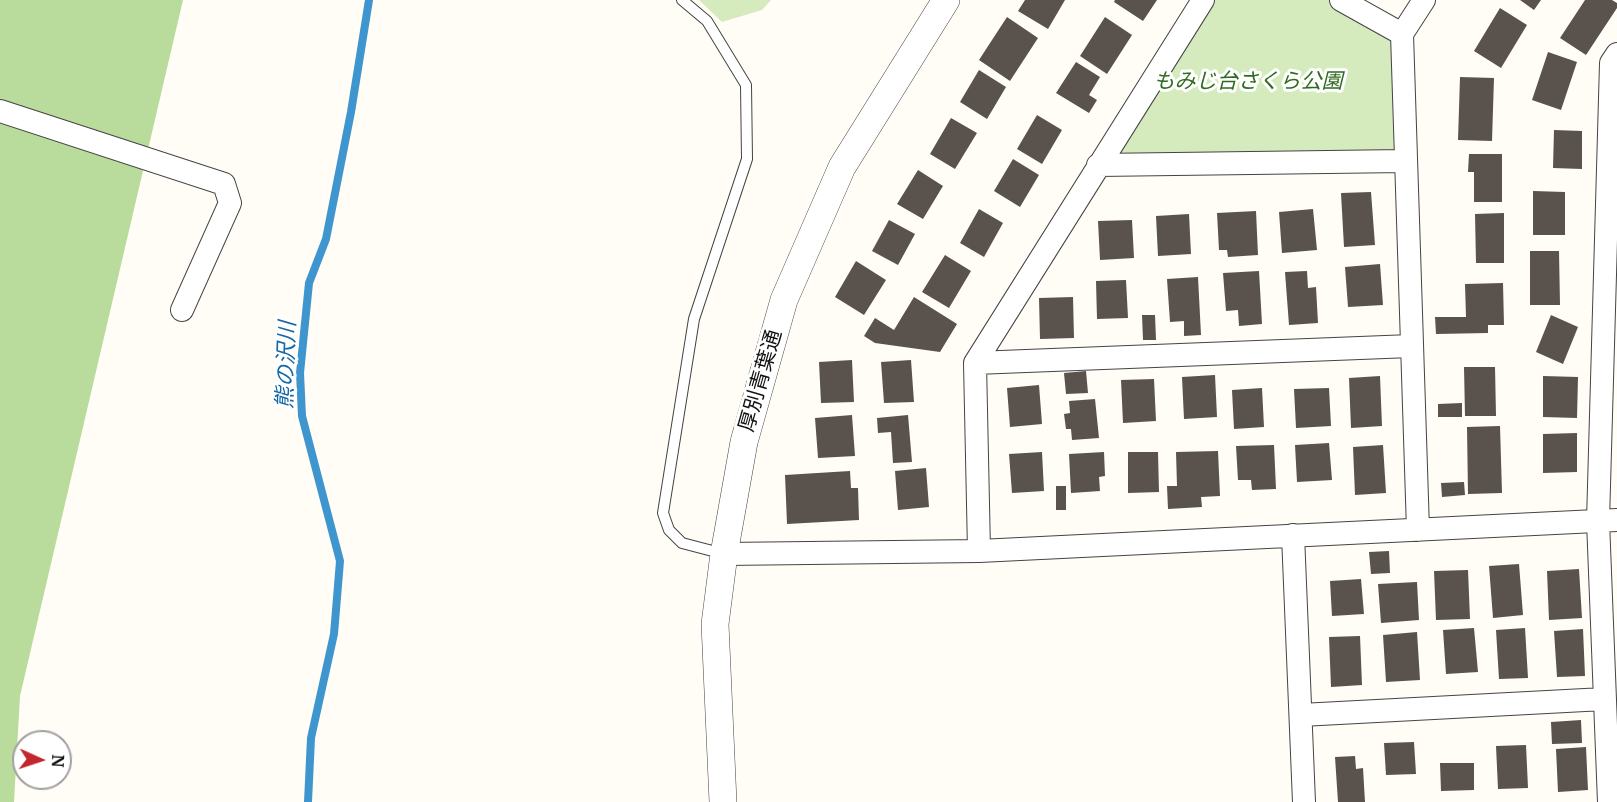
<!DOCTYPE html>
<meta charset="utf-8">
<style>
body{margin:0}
#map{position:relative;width:1617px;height:802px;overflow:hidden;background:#fffdf5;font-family:Merriweather,serif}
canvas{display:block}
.north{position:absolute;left:12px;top:730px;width:60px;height:60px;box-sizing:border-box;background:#fff;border:2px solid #a0a0a0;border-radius:50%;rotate:93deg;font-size:16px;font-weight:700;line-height:24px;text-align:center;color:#111}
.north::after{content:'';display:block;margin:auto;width:21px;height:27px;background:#c4262e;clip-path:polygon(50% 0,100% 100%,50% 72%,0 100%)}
</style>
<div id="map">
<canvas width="1617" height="802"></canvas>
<div class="north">N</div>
</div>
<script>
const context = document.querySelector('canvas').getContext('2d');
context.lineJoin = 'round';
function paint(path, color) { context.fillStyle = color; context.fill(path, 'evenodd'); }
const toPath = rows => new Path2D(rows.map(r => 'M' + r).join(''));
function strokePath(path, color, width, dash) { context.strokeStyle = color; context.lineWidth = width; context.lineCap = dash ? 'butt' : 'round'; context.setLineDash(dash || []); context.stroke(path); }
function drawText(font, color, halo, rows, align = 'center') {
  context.font = font + ' Merriweather,"Noto Sans JP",serif'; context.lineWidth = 6; context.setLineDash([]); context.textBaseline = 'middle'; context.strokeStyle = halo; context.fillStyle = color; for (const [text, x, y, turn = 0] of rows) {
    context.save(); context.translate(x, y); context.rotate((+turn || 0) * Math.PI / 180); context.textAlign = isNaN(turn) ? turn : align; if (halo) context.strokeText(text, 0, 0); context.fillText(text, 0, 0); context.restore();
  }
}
paint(toPath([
 [699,0,771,0,762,10,722,22],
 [1203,0,1341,0,1402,34,1404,161,1098,165]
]), '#d5ebbd');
paint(toPath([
 [0,0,183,0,20,696,14,802,0,802]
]), '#b9dc9c');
strokePath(toPath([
 [308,802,311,738,334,634,340,561,302,416,300,373,309,283,326,239,351,112,369,0]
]), '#3f96cf', 8);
paint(toPath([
 [1025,0,1065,0,1048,29,1018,11],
 [1115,0,1157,0,1143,21,1114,2],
 [1520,0,1541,0,1534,10],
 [1585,0,1612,0,1617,3,1617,8,1586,55,1560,38],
 [1500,8,1527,25,1501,68,1474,51],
 [1007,17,1038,38,1010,81,979,60],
 [1105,17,1132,35,1107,74,1080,56],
 [1548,52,1577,62,1561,110,1532,100],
 [1076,62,1100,77,1089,95,1097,100,1089,113,1056,93],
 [979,70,1006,87,987,119,960,102],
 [1460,77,1494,78,1492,141,1458,140],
 [1037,115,1062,130,1042,164,1017,149],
 [951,118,977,133,955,169,930,154],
 [1554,130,1582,131,1582,169,1553,168],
 [1469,154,1502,154,1502,202,1474,202,1474,172,1468,172],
 [1013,159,1039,175,1020,207,994,191],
 [918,170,943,186,923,219,897,204],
 [1533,191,1565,192,1565,235,1533,235],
 [1371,192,1375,245,1344,247,1341,193],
 [979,209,1003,223,984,257,960,243],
 [1313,209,1317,250,1282,253,1279,212],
 [1256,211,1258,255,1228,257,1227,250,1219,250,1217,213],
 [1504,213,1504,263,1476,263,1475,214],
 [1189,214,1191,254,1158,256,1156,216],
 [889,220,915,234,898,265,872,251],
 [1132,220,1134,258,1100,260,1098,221],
 [1530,251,1559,251,1560,305,1530,305],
 [945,255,971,271,949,308,922,292],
 [856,261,886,280,864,315,835,297],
 [1380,264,1383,305,1348,307,1345,267],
 [1259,271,1262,324,1239,326,1238,310,1226,311,1223,273],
 [1307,271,1308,288,1316,287,1318,323,1289,325,1285,272],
 [1198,277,1201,335,1184,336,1184,321,1170,322,1167,279],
 [1126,280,1128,318,1097,319,1096,281],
 [1503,283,1504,325,1488,325,1488,333,1436,334,1435,317,1466,317,1465,284],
 [914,297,957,324,940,352,875,343,864,336,875,318,894,330],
 [1073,297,1074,338,1040,339,1039,298],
 [1142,315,1155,315,1156,340,1143,340],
 [1551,315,1578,327,1563,364,1536,352],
 [852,360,854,402,821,403,819,362],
 [911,360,914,402,884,403,881,362],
 [1464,367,1495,367,1496,416,1465,416],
 [1086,371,1088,393,1066,394,1064,373],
 [1215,375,1217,417,1184,419,1182,377],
 [1380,376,1382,426,1351,428,1349,378],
 [1543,376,1578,377,1577,418,1543,417],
 [1154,379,1156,421,1123,423,1121,380],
 [1039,385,1042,424,1010,427,1007,388],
 [1262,388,1264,427,1234,429,1232,390],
 [1329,388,1331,426,1296,428,1294,389],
 [1095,399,1099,438,1072,440,1071,429,1066,429,1064,414,1070,413,1069,401],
 [1462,403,1462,417,1438,417,1438,404],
 [852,415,855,456,818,458,815,418],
 [908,415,912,462,893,463,891,432,878,433,877,418],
 [1500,426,1502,493,1468,494,1467,427],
 [1577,433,1577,472,1543,473,1543,434],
 [1329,443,1332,480,1297,482,1295,445],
 [1274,445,1276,489,1252,490,1251,480,1238,480,1236,446],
 [1383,445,1386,493,1355,495,1353,447],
 [1218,451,1220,496,1201,497,1202,507,1168,509,1167,486,1177,486,1176,452],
 [1042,452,1044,491,1012,493,1009,454],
 [1104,452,1105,476,1099,477,1100,491,1071,493,1069,454],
 [1128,452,1158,452,1159,492,1128,493],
 [926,468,929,507,898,510,895,471],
 [850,471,851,488,858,488,859,520,787,524,785,475],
 [1464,482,1465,495,1442,497,1441,483],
 [1056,486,1066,486,1066,510,1056,510],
 [1389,551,1390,573,1371,574,1369,552],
 [1519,564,1523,615,1493,618,1489,566],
 [1579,569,1582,618,1549,620,1547,571],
 [1468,570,1470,619,1436,620,1434,571],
 [1361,579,1364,614,1332,616,1330,581],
 [1417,582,1419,620,1381,623,1378,584],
 [1474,628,1478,672,1446,674,1443,630],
 [1525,628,1528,678,1499,679,1496,630],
 [1583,629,1585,676,1557,677,1554,631],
 [1417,632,1420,680,1386,682,1383,635],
 [1360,636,1362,685,1331,687,1329,637],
 [1581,720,1582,743,1552,744,1551,722],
 [1414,742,1416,774,1386,775,1384,743],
 [1526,745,1528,788,1498,789,1496,746],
 [1586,747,1588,790,1558,792,1556,749],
 [1355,756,1356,769,1363,768,1365,802,1338,802,1335,757],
 [1440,763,1474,763,1474,790,1441,791]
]), '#5a524d');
const service = toPath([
 [682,0,707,21,746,85,747,159,694,319,663,513,669,530,682,543,724,554]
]);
const minor = toPath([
 [1341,0,1402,34],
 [0,111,224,184,230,203,182,310],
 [1098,165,1404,161],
 [975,363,1411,346],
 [1418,530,1402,34,1424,0],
 [1293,535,1304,802],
 [979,551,975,363,1203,0],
 [724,554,979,551,1617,520],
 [1301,715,1604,699],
 [1609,802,1598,521,1611,63,1617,54]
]);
const tertiary = toPath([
 [723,802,715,624,724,554,744,442,784,300,842,167,946,0]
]);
strokePath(service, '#444', 12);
strokePath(minor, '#444', 24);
strokePath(tertiary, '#444', 28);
strokePath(service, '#fff', 10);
strokePath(minor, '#fff', 22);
strokePath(tertiary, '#fff', 27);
drawText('italic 21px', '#2f6b1f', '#fff', [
 ["もみじ台さくら公園",1248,82]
]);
drawText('21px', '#111', '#fff', [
 ["厚別青葉通",761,381,-74]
]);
drawText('italic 22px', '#1768a6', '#fff', [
 ["熊の沢川",287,365,-88]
]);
</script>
